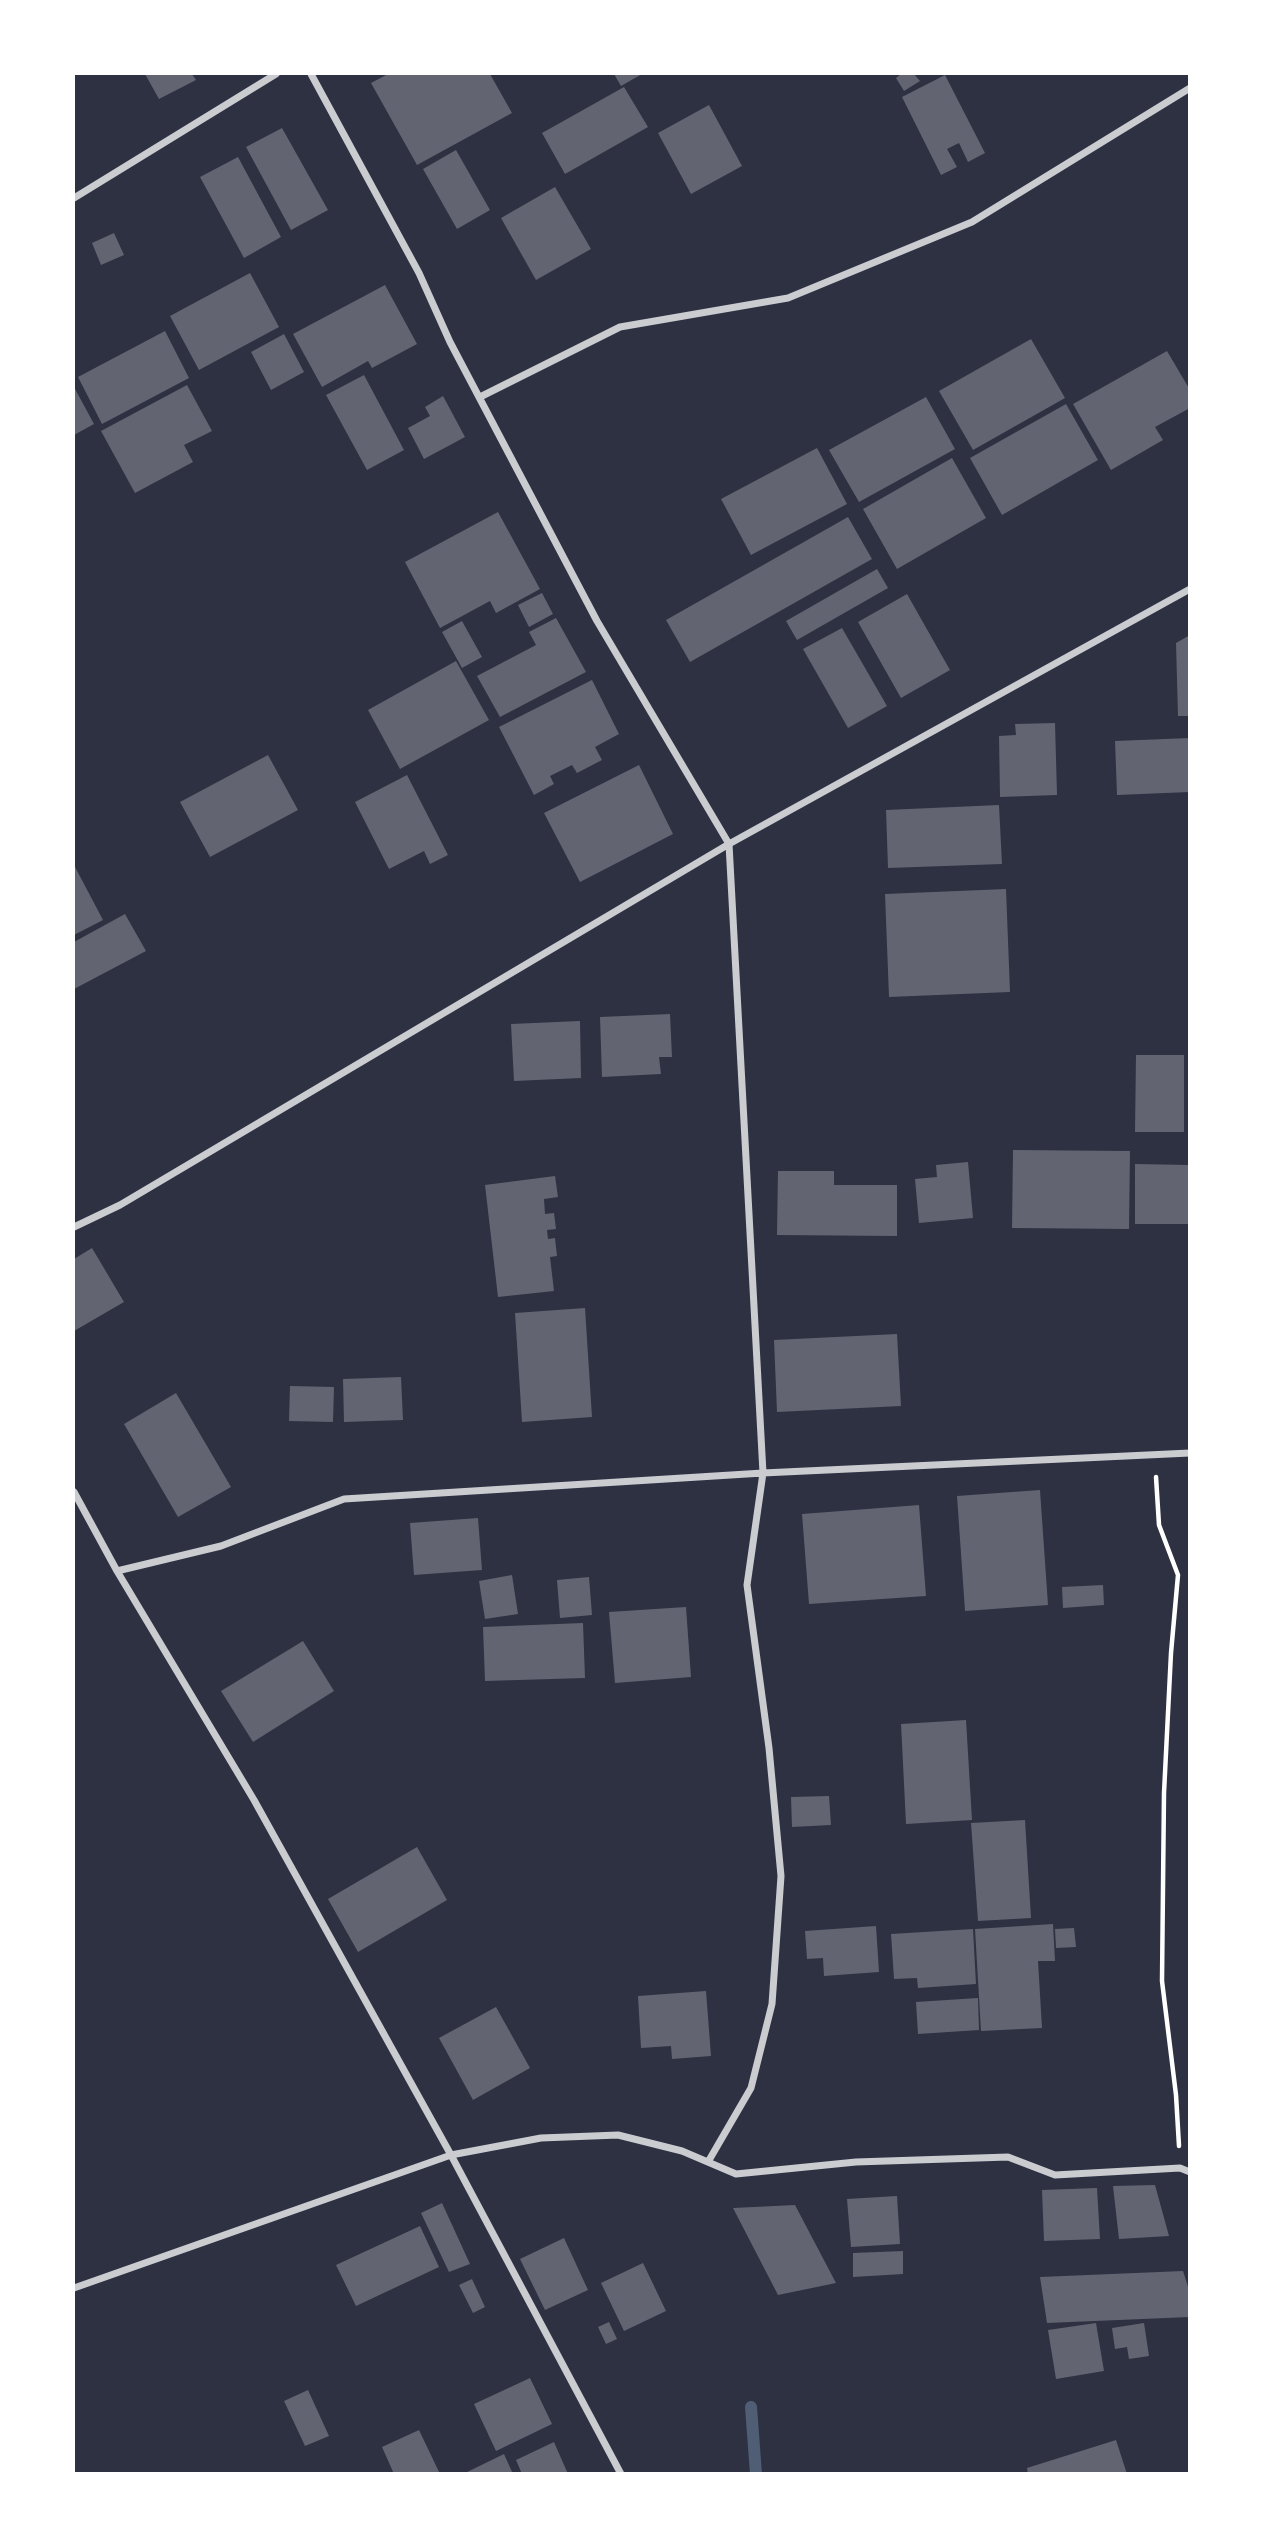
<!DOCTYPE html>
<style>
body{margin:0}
#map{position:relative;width:1263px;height:2547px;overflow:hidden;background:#2d3142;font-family:"Work Sans",sans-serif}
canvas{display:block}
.frame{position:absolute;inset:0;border:75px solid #fff;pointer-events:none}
</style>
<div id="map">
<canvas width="1263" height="2547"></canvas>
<div class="frame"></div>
</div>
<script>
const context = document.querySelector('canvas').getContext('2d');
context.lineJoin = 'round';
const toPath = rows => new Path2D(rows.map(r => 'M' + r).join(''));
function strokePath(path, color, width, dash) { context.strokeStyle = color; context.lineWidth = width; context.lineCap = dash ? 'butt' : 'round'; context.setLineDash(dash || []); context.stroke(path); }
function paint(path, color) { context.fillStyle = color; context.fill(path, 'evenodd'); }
strokePath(toPath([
 [751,2407,756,2474]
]), '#4f5d75', 12);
paint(toPath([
 [145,74,192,74,196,80,159,99],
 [388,74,490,74,512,113,417,165,371,83],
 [614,74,642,74,621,86],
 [901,74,914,74,920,81,904,91,896,78],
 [945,75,985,153,968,162,959,143,947,149,957,167,941,175,902,97],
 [624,87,648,127,565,174,542,133],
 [709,105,742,166,691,194,658,133],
 [282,128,328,210,291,230,246,147],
 [456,150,490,210,457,229,423,169],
 [238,157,281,237,244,258,200,177],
 [555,187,591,249,536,280,501,218],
 [114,233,124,255,101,265,92,243],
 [250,273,279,327,199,370,170,316],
 [385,285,417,344,372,368,368,361,322,387,293,334],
 [165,331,189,378,102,424,78,377],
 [284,334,304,372,271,390,251,352],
 [1031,339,1065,398,973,450,939,391],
 [1167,351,1190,390,1190,408,1155,427,1163,440,1111,470,1073,404],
 [364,375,404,450,367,470,326,395],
 [187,385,212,431,184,445,193,462,135,493,101,431],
 [74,387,94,424,74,435],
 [443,396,465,437,424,459,408,428,430,416,425,407],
 [926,397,955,449,859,502,829,450],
 [1066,404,1098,460,1002,515,970,458],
 [817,448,847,504,751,555,721,499],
 [952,458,986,518,897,569,863,509],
 [498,512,540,589,496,613,490,601,440,628,405,562],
 [848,517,872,559,690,662,666,620],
 [877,569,888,588,797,640,786,621],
 [542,593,553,614,529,627,518,605],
 [907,594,950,670,901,698,858,622],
 [556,618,586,672,500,717,477,676,536,645,529,632],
 [462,621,482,657,462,668,442,632],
 [842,628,887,706,848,728,803,649],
 [1190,635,1190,716,1178,716,1176,643],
 [456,661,489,720,400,769,368,710],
 [592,680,619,734,595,747,602,760,577,773,572,765,550,776,554,784,534,795,499,727],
 [1055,723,1057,795,1000,797,999,736,1016,735,1015,724],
 [1190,738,1190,792,1117,795,1115,741],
 [268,755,298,810,210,857,180,802],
 [639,765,673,834,580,882,544,813],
 [407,775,448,855,430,864,424,851,389,869,355,802],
 [999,805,1002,864,888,868,886,810],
 [74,865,103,920,74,935],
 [1006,889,1010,992,889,997,885,894],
 [125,914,146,951,74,989,74,942],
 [670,1014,672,1057,659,1057,661,1074,602,1077,600,1017],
 [580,1021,581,1078,514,1081,511,1024],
 [1136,1055,1184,1055,1184,1132,1135,1132],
 [1013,1150,1130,1151,1129,1229,1012,1228],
 [968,1162,973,1218,919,1223,915,1179,937,1177,936,1165],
 [1135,1164,1190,1165,1190,1224,1135,1224],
 [778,1171,834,1171,834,1185,897,1185,897,1236,777,1235],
 [555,1176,558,1197,544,1199,545,1214,554,1213,556,1229,547,1230,548,1239,555,1238,557,1256,550,1257,554,1291,498,1297,485,1185],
 [92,1248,124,1302,74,1331,74,1259],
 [585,1308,592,1417,522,1422,515,1313],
 [897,1334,901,1406,777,1412,774,1340],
 [401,1377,403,1420,344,1422,343,1379],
 [290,1386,334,1387,333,1422,289,1421],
 [176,1393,231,1487,178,1517,124,1424],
 [1040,1490,1048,1605,965,1611,957,1496],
 [919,1505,926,1596,809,1604,802,1514],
 [478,1518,482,1570,414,1575,410,1523],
 [512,1575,518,1614,485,1619,479,1581],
 [589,1577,592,1615,560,1618,557,1580],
 [1103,1585,1104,1605,1063,1608,1062,1587],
 [686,1607,691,1677,615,1683,609,1612],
 [583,1623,585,1678,485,1681,483,1627],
 [303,1641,334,1691,253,1742,221,1691],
 [966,1720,972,1820,906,1824,901,1724],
 [829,1796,831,1825,792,1827,791,1797],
 [1025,1820,1031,1918,978,1921,971,1823],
 [417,1847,447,1900,358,1952,328,1899],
 [1053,1924,1055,1961,1038,1961,1042,2028,981,2031,975,1929],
 [876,1926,879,1972,824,1976,823,1958,807,1959,805,1931],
 [1074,1928,1076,1947,1056,1948,1055,1929],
 [973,1929,976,1984,918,1988,917,1978,894,1979,891,1934],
 [706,1991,711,2056,672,2059,671,2046,641,2048,638,1996],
 [978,1998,979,2030,918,2034,916,2002],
 [496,2007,530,2068,473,2100,439,2038],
 [1155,2185,1169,2236,1119,2239,1113,2186],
 [1097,2188,1100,2239,1044,2241,1042,2190],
 [897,2196,900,2244,851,2247,847,2199],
 [442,2203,470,2264,449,2272,421,2213],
 [795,2205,836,2283,778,2295,733,2208],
 [420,2226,439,2267,356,2306,336,2265],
 [564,2238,588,2290,545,2310,520,2259],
 [903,2251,903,2274,853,2277,853,2253],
 [643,2263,666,2311,624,2331,601,2283],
 [1183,2271,1190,2293,1190,2317,1047,2323,1040,2277],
 [472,2279,485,2307,473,2313,459,2285],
 [609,2322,617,2339,606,2344,598,2327],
 [1096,2323,1104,2371,1056,2379,1048,2330],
 [1144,2323,1149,2356,1129,2359,1127,2347,1115,2349,1112,2328],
 [530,2378,552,2424,496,2451,474,2404],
 [308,2390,329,2436,305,2446,284,2401],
 [419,2430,440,2474,394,2474,382,2447],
 [1116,2440,1127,2474,1028,2474,1027,2468],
 [554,2442,568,2474,522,2474,516,2460],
 [504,2454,513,2474,463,2474]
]), '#626471');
strokePath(toPath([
 [1156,1477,1159,1525,1178,1575,1171,1653,1164,1793,1162,1981,1176,2095,1179,2146]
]), '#fff', 4.5);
strokePath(toPath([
 [311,74,419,273,450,342,597,621,729,844,763,1473,747,1585,769,1748,781,1876,772,2004,751,2088,708,2162],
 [74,198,276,74],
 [480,397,620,327,788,298,972,222,1190,88],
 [74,1227,120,1205,729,844,1190,589],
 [74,1492,117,1571,254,1800,451,2155,621,2474],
 [117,1571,221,1546,344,1499,763,1473,1190,1453],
 [74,2288,451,2155,541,2138,618,2135,682,2151,736,2174,856,2162,1008,2157,1055,2175,1180,2168,1190,2172]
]), '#caccd0', 7);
</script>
